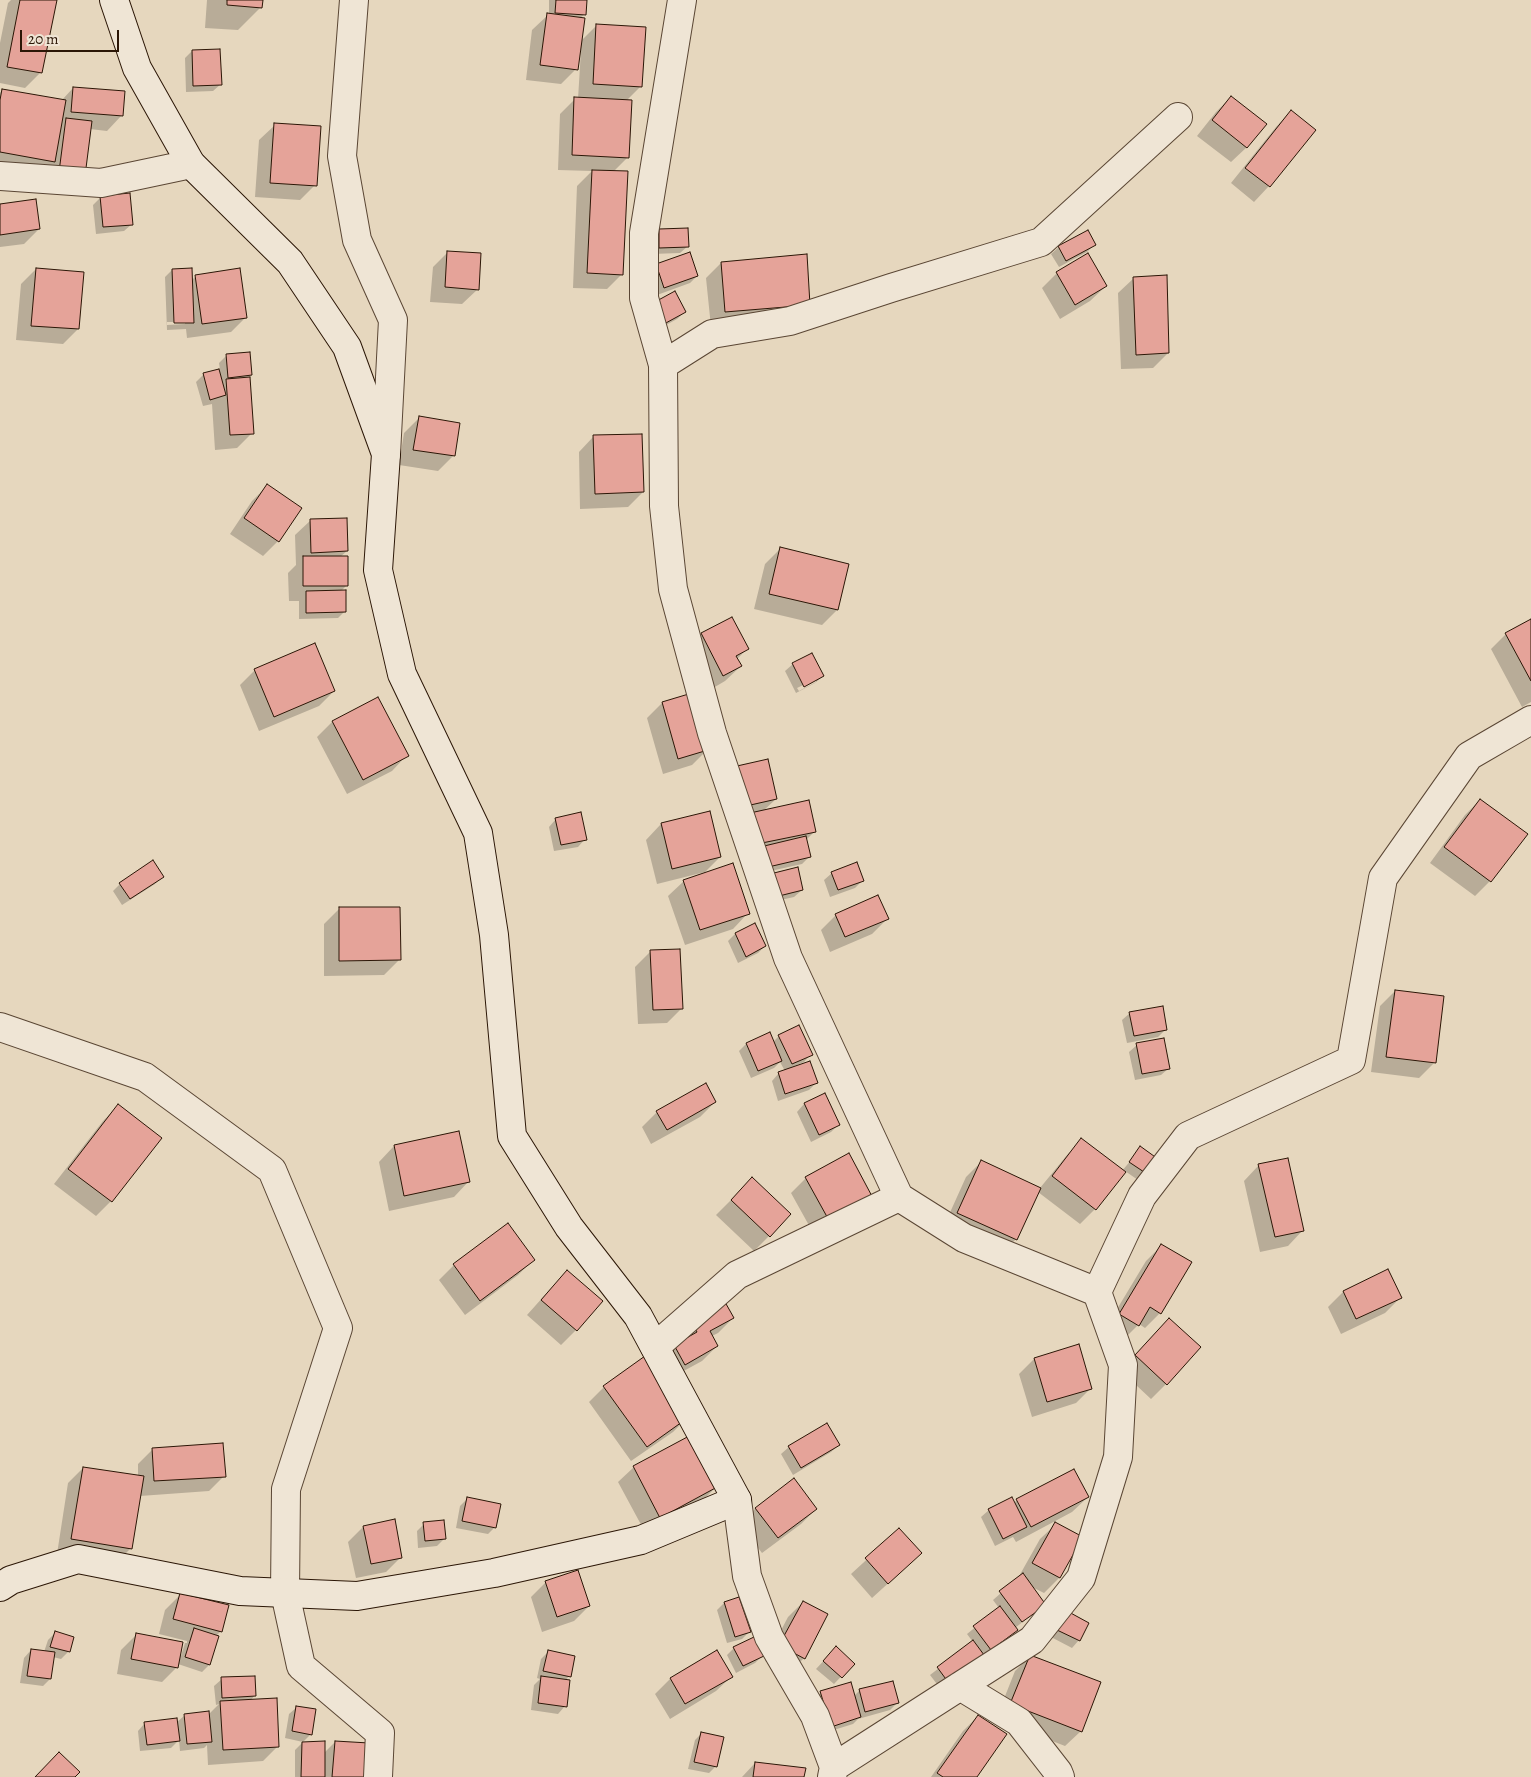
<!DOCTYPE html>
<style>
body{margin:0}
#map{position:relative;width:1531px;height:1777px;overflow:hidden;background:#e6d7be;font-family:Alegreya,serif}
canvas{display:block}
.scale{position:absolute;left:20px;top:30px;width:99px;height:22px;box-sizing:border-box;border:2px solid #2b1606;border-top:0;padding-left:6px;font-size:15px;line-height:18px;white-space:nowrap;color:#2b1606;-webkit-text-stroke:4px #efe5d5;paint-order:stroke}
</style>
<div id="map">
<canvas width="1531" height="1777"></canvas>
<div class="scale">20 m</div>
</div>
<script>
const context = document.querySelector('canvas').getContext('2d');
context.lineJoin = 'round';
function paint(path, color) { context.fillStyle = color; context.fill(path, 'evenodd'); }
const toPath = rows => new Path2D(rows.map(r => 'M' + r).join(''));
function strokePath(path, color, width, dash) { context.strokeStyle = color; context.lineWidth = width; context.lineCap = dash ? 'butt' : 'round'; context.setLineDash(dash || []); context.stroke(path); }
paint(toPath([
 [11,0,55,0,40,73,25,88,0,83,0,43,8,3],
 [207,0,262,0,261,7,238,30,205,28],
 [549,0,585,0,585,14,580,18,580,42,597,25,641,86,626,101,628,157,613,172,622,274,607,289,573,288,577,186,592,171,558,170,560,114,575,99,578,99,581,50,579,50,576,69,561,84,526,80,532,30,549,14],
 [192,51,221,84,213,91,186,92,185,58],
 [73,88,122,115,107,131,90,129,69,190,0,170,0,93,2,90,62,100],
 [1231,97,1247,147,1231,162,1197,136,1216,112],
 [1291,111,1315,130,1269,186,1254,202,1231,183,1276,127],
 [275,125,315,185,300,200,255,197,259,140],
 [100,198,132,224,124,231,96,234,93,205],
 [0,205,39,229,24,244,0,247],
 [659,230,688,246,680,253,652,254,652,237],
 [1094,245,1087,252,1059,267,1051,254,1059,247],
 [448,252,478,289,462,304,430,302,433,267],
 [689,254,697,276,690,283,657,295,649,272],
 [721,263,809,304,711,327,706,278],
 [36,269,78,329,63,344,16,340,21,284],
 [172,270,191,281,196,276,246,317,231,332,187,338,186,329,167,330,165,277],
 [167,322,185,322,185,324,167,325],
 [1057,273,1106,286,1090,301,1060,319,1042,288],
 [1134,278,1168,353,1153,368,1121,369,1118,293],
 [646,311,685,312,677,319,657,330],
 [226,356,251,375,246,379,252,433,237,448,215,450,212,404,203,406,196,382,203,375,220,370,219,363],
 [419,418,459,424,453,456,438,471,399,465,404,433],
 [594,436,643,492,628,507,580,509,579,452],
 [267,486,278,541,263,556,230,534,252,501],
 [311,520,347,551,340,557,347,585,341,591,345,611,338,618,299,619,299,601,289,601,288,573,296,565,295,535],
 [780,549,837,610,822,625,754,609,765,564],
 [731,618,747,649,737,659,741,666,725,681,708,691,686,650,701,634],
 [1531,620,1531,702,1522,707,1491,649,1506,634],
 [793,664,823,676,815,683,796,693,785,671],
 [816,679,816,682,799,691,797,688],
 [255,670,334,691,319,706,259,731,240,685],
 [662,703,707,750,692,765,663,774,647,718],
 [332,722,407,755,392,771,347,794,317,737],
 [723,782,776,799,763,811,815,831,806,840,809,857,802,864,757,874],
 [1480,800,1490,881,1475,896,1430,863,1465,815],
 [556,819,585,839,578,847,554,851,549,827],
 [661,824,720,857,705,872,657,884,646,840],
 [832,873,863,880,855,888,830,897,824,880],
 [162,877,155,884,122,905,113,891,120,884],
 [684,881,748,913,733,929,685,945,668,896],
 [763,882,802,890,794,897,767,903],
 [339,909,399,960,384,975,324,976,324,924],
 [836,915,887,919,872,934,830,952,821,930],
 [754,925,765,946,758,953,738,963,728,941,735,934],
 [651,951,682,1008,667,1023,638,1024,635,967],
 [1395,991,1434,1063,1419,1078,1371,1072,1380,1006],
 [1130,1013,1165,1030,1158,1037,1127,1043,1122,1020],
 [779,1036,811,1054,804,1062,792,1067,816,1083,809,1090,778,1101,772,1081,779,1073,785,1071,780,1062,774,1068,751,1078,739,1051,746,1044,773,1042],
 [1137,1045,1169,1068,1161,1075,1135,1080,1129,1052],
 [824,1095,838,1125,831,1132,811,1142,797,1112,804,1104],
 [715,1102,700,1117,651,1144,642,1127,657,1112],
 [118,1106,160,1138,111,1201,96,1216,54,1184,103,1121],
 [458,1133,469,1181,454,1197,389,1211,379,1162,394,1146],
 [1082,1140,1122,1171,1141,1148,1156,1159,1138,1180,1125,1171,1095,1209,1080,1224,1038,1192,1016,1239,1001,1254,943,1228,966,1177,981,1162,1040,1188,1067,1155],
 [1259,1165,1303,1230,1288,1246,1260,1252,1244,1181],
 [806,1178,873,1200,816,1238,791,1193],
 [737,1194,769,1236,754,1251,716,1215],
 [1161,1246,1160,1313,1145,1328,1139,1324,1123,1340,1105,1329,1146,1261],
 [533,1260,518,1275,465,1315,439,1280,454,1265],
 [552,1287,576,1330,561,1345,527,1315],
 [1343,1292,1400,1298,1385,1313,1341,1334,1328,1307],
 [733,1318,718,1333,712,1336,717,1346,702,1361,669,1379,659,1361,692,1322],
 [1154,1335,1166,1384,1151,1399,1121,1371],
 [645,1357,688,1417,673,1432,631,1461,589,1402,604,1387],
 [1034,1359,1091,1388,1076,1403,1032,1417,1019,1374],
 [691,1437,717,1486,702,1501,645,1532,618,1482,634,1467],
 [839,1445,831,1452,793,1475,781,1454,789,1447],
 [153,1449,224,1476,209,1491,140,1496,131,1548,116,1563,57,1554,68,1483,83,1468,138,1476,138,1464],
 [794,1480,816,1509,801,1524,762,1553,740,1524,755,1509],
 [1088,1497,1072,1512,1016,1542,1013,1537,995,1546,981,1517,989,1510,1012,1499,1014,1503,1017,1500],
 [467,1499,495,1527,488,1534,456,1528,460,1506],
 [424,1524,445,1538,437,1546,418,1548,417,1531],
 [1056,1524,1081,1537,1059,1578,1044,1593,1030,1586,1044,1605,1015,1628,1016,1630,1009,1637,983,1656,943,1692,930,1675,973,1642,967,1634,999,1608,993,1600,1018,1578,1040,1539],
 [363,1527,401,1557,386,1572,356,1578,348,1542],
 [899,1530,905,1568,872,1598,851,1574],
 [546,1582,589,1606,574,1621,542,1632,531,1597],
 [180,1595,221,1631,216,1636,209,1665,202,1672,178,1664,177,1667,162,1682,117,1674,121,1650,136,1635,181,1656,185,1643,187,1643,187,1641,159,1634,165,1610],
 [738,1599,749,1632,742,1639,727,1643,717,1610,724,1603],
 [803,1602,804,1658,789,1673,765,1661,788,1617],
 [1067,1613,1079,1640,1072,1648,1051,1637],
 [56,1632,73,1638,68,1652,61,1659,53,1657,50,1679,43,1686,20,1683,24,1658,31,1650,44,1652,48,1640],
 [734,1648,762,1656,755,1663,736,1673,727,1655],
 [548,1652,569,1676,565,1681,565,1706,558,1714,531,1710,534,1685,540,1679,537,1678,541,1659],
 [829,1655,853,1664,834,1684,816,1669],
 [1030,1656,1081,1731,1065,1746,996,1719,1015,1671],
 [732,1676,716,1691,670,1719,655,1694,670,1679],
 [222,1679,255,1695,250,1701,278,1746,263,1761,208,1765,207,1745,204,1748,180,1751,179,1740,171,1748,140,1751,138,1731,145,1723,176,1723,185,1715,208,1715,219,1704,216,1705,214,1686],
 [860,1690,897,1703,890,1710,858,1719,853,1724,824,1733,814,1700,821,1693,854,1696],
 [297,1707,311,1734,303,1742,285,1738,289,1714],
 [978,1716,976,1777,931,1777,963,1731],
 [702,1733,716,1766,709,1773,688,1769,695,1740],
 [335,1742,365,1777,295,1777,295,1750,302,1743,323,1754],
 [755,1763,803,1777,742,1777]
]), '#0003');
const building = toPath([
 [20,0,57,0,42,73,7,67,20,0],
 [227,0,263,0,262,8,227,5,227,0],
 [556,0,587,0,586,15,555,13,556,0],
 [547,13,585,18,578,70,540,65,547,13],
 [596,24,646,27,642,87,593,84,596,24],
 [220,49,222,85,193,86,192,50,220,49],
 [73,87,125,91,123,116,71,112,73,87],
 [2,89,66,100,55,162,0,152,0,100,2,89],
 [1231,96,1267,124,1247,148,1212,120,1231,96],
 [574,97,632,100,629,158,572,155,574,97],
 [1291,110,1316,130,1270,187,1245,168,1291,110],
 [66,118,92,121,85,176,59,172,66,118],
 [274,123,321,126,317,186,270,183,274,123],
 [592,170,628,171,623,275,587,273,592,170],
 [130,193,133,225,103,227,100,196,130,193],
 [36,199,40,229,0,235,0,204,36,199],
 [688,228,689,247,659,248,659,229,688,228],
 [1088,230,1096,245,1066,261,1058,246,1088,230],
 [447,251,481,253,479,290,445,287,447,251],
 [690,252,698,276,664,288,656,264,690,252],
 [1088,253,1107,286,1075,305,1056,272,1088,253],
 [807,254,810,305,725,312,721,262,807,254],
 [36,268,84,272,79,329,31,326,36,268],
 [192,268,194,323,174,323,172,269,192,268],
 [240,268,247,318,202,324,195,275,240,268],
 [1167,275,1169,353,1136,355,1133,277,1167,275],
 [675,291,686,312,664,324,653,303,675,291],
 [250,352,252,375,228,378,226,354,250,352],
 [219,369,226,395,210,400,203,373,219,369],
 [250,377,254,434,230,435,226,379,250,377],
 [419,416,460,423,455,456,413,450,419,416],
 [642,434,644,492,595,494,593,435,642,434],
 [267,484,302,508,279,542,244,518,267,484],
 [347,518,348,551,311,553,310,519,347,518],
 [780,547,849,564,838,610,769,594,780,547],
 [303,556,348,556,348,586,303,586,303,556],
 [346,590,346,612,306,613,306,591,346,590],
 [732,617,749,649,736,656,742,666,723,676,701,633,732,617],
 [1531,619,1531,681,1505,633,1531,619],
 [315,643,335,691,274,717,254,669,315,643],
 [812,653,824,676,804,687,792,663,812,653],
 [692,693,708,750,678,759,662,702,692,693],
 [378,697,409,756,363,780,332,721,378,697],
 [768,759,777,799,746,806,737,766,768,759],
 [1480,799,1528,834,1491,882,1444,847,1480,799],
 [809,800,816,832,757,844,750,813,809,800],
 [710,811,721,857,672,869,661,823,710,811],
 [581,812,587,840,561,845,555,818,581,812],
 [806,836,811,857,764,868,760,847,806,836],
 [153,860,164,877,130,899,119,883,153,860],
 [857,862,864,881,838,890,831,872,857,862],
 [733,863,750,914,700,930,683,880,733,863],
 [798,867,803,890,775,897,770,874,798,867],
 [878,895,889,919,845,937,835,914,878,895],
 [339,907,400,907,401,960,339,961,339,907],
 [755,923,766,946,746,957,735,933,755,923],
 [680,949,683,1009,653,1010,650,950,680,949],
 [1395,990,1444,996,1436,1063,1386,1057,1395,990],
 [1163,1006,1167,1030,1134,1036,1129,1012,1163,1006],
 [799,1025,813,1055,792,1064,778,1035,799,1025],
 [770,1032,782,1061,758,1071,746,1043,770,1032],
 [1164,1038,1170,1069,1142,1074,1136,1043,1164,1038],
 [810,1061,818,1083,785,1094,778,1072,810,1061],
 [706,1083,716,1102,667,1130,656,1111,706,1083],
 [825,1093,840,1125,819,1135,804,1103,825,1093],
 [118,1104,162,1138,112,1202,68,1169,118,1104],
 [459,1131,470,1182,404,1196,394,1145,459,1131],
 [1081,1138,1126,1172,1096,1210,1052,1176,1081,1138],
 [1140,1146,1158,1159,1147,1174,1129,1162,1140,1146],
 [849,1153,874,1200,831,1224,805,1177,849,1153],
 [1288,1158,1304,1231,1275,1237,1258,1164,1288,1158],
 [981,1160,1041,1188,1017,1240,957,1213,981,1160],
 [752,1177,791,1214,770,1237,731,1200,752,1177],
 [508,1223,535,1260,480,1301,453,1264,508,1223],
 [1161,1244,1192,1262,1161,1314,1150,1307,1139,1326,1119,1314,1161,1244],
 [1388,1269,1402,1298,1356,1319,1343,1291,1388,1269],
 [567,1270,603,1301,577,1331,541,1300,567,1270],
 [725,1302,734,1318,710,1331,718,1346,685,1365,674,1345,697,1332,691,1321,725,1302],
 [1169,1318,1201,1347,1167,1385,1135,1355,1169,1318],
 [1079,1344,1092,1389,1047,1402,1034,1358,1079,1344],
 [645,1356,689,1417,647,1447,603,1386,645,1356],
 [827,1423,840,1445,801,1468,788,1446,827,1423],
 [691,1435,719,1486,660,1518,633,1466,691,1435],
 [223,1443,226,1477,154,1481,152,1448,223,1443],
 [83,1467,144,1476,132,1549,71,1539,83,1467],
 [1074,1469,1089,1497,1031,1527,1016,1499,1074,1469],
 [794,1478,817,1509,778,1538,755,1508,794,1478],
 [467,1497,501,1504,496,1528,462,1521,467,1497],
 [1012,1497,1027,1527,1003,1539,988,1509,1012,1497],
 [395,1519,402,1558,371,1564,363,1526,395,1519],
 [444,1520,446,1539,425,1541,423,1522,444,1520],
 [1055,1522,1083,1537,1060,1578,1032,1563,1055,1522],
 [899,1528,922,1553,888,1584,865,1558,899,1528],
 [578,1570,590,1606,557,1617,545,1581,578,1570],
 [1023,1573,1046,1605,1022,1622,999,1591,1023,1573],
 [180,1593,229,1605,222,1632,173,1619,180,1593],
 [739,1597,751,1632,735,1637,724,1602,739,1597],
 [803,1601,828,1614,805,1659,779,1645,803,1601],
 [1000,1606,1018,1630,991,1650,973,1626,1000,1606],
 [1067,1611,1089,1623,1080,1641,1057,1630,1067,1611],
 [194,1628,219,1636,210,1665,185,1657,194,1628],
 [55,1631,74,1637,70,1652,50,1647,55,1631],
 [136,1633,183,1642,178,1668,131,1659,136,1633],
 [754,1637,764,1656,743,1666,733,1647,754,1637],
 [973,1640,987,1659,951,1686,937,1667,973,1640],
 [836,1646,855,1664,842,1678,823,1661,836,1646],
 [31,1649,55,1652,51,1679,27,1676,31,1649],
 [548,1650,575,1656,571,1677,543,1671,548,1650],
 [717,1650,733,1677,685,1704,670,1678,717,1650],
 [1030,1655,1101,1682,1082,1732,1010,1704,1030,1655],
 [255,1676,256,1696,222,1698,221,1677,255,1676],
 [541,1676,570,1680,567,1707,538,1703,541,1676],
 [893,1681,899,1703,865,1712,859,1689,893,1681],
 [851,1682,861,1717,831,1727,820,1691,851,1682],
 [277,1698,279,1747,223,1750,220,1701,277,1698],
 [296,1706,316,1709,312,1735,292,1731,296,1706],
 [209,1711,212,1742,187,1744,184,1714,209,1711],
 [978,1715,1007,1734,977,1777,943,1777,937,1773,978,1715],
 [177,1718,180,1741,147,1745,144,1722,177,1718],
 [701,1732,724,1737,717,1767,694,1762,701,1732],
 [325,1741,325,1777,301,1777,302,1742,325,1741],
 [335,1741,369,1743,367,1777,332,1777,335,1741],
 [59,1752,80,1772,75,1777,35,1777,59,1752],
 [755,1762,806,1768,804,1777,753,1777,755,1762]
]);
paint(building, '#e5a399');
strokePath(building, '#2b1606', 1);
const street = toPath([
 [354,0,342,156,357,240,393,320,386,454],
 [682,0,644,233,644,298,663,365,664,506,673,589,712,733,788,958,899,1197,964,1238,1097,1292,1123,1365,1118,1457,1081,1578,1032,1640,834,1767],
 [0,176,101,183,191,164],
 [663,365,712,334,790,321,891,288,1041,242,1178,117],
 [0,1027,145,1077,272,1170,338,1328,286,1489,285,1593,301,1666,380,1733,378,1777],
 [1097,1292,1142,1196,1188,1136,1351,1060,1383,878,1469,756,1531,720],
 [655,1347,737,1275,899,1197],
 [737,1500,747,1576,769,1637,815,1716,834,1767,832,1777],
 [960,1686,1019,1722,1058,1772,1060,1777]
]);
const secondary = toPath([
 [0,1587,11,1580,78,1559,240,1591,357,1596,494,1573,641,1540,737,1500,638,1316,569,1227,512,1136,494,935,478,833,402,674,378,570,386,454,347,347,290,262,191,164,137,68,114,0]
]);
strokePath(street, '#5a4634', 30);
strokePath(secondary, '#2b1606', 30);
strokePath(street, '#efe5d5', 28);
strokePath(secondary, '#efe5d5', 28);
</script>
